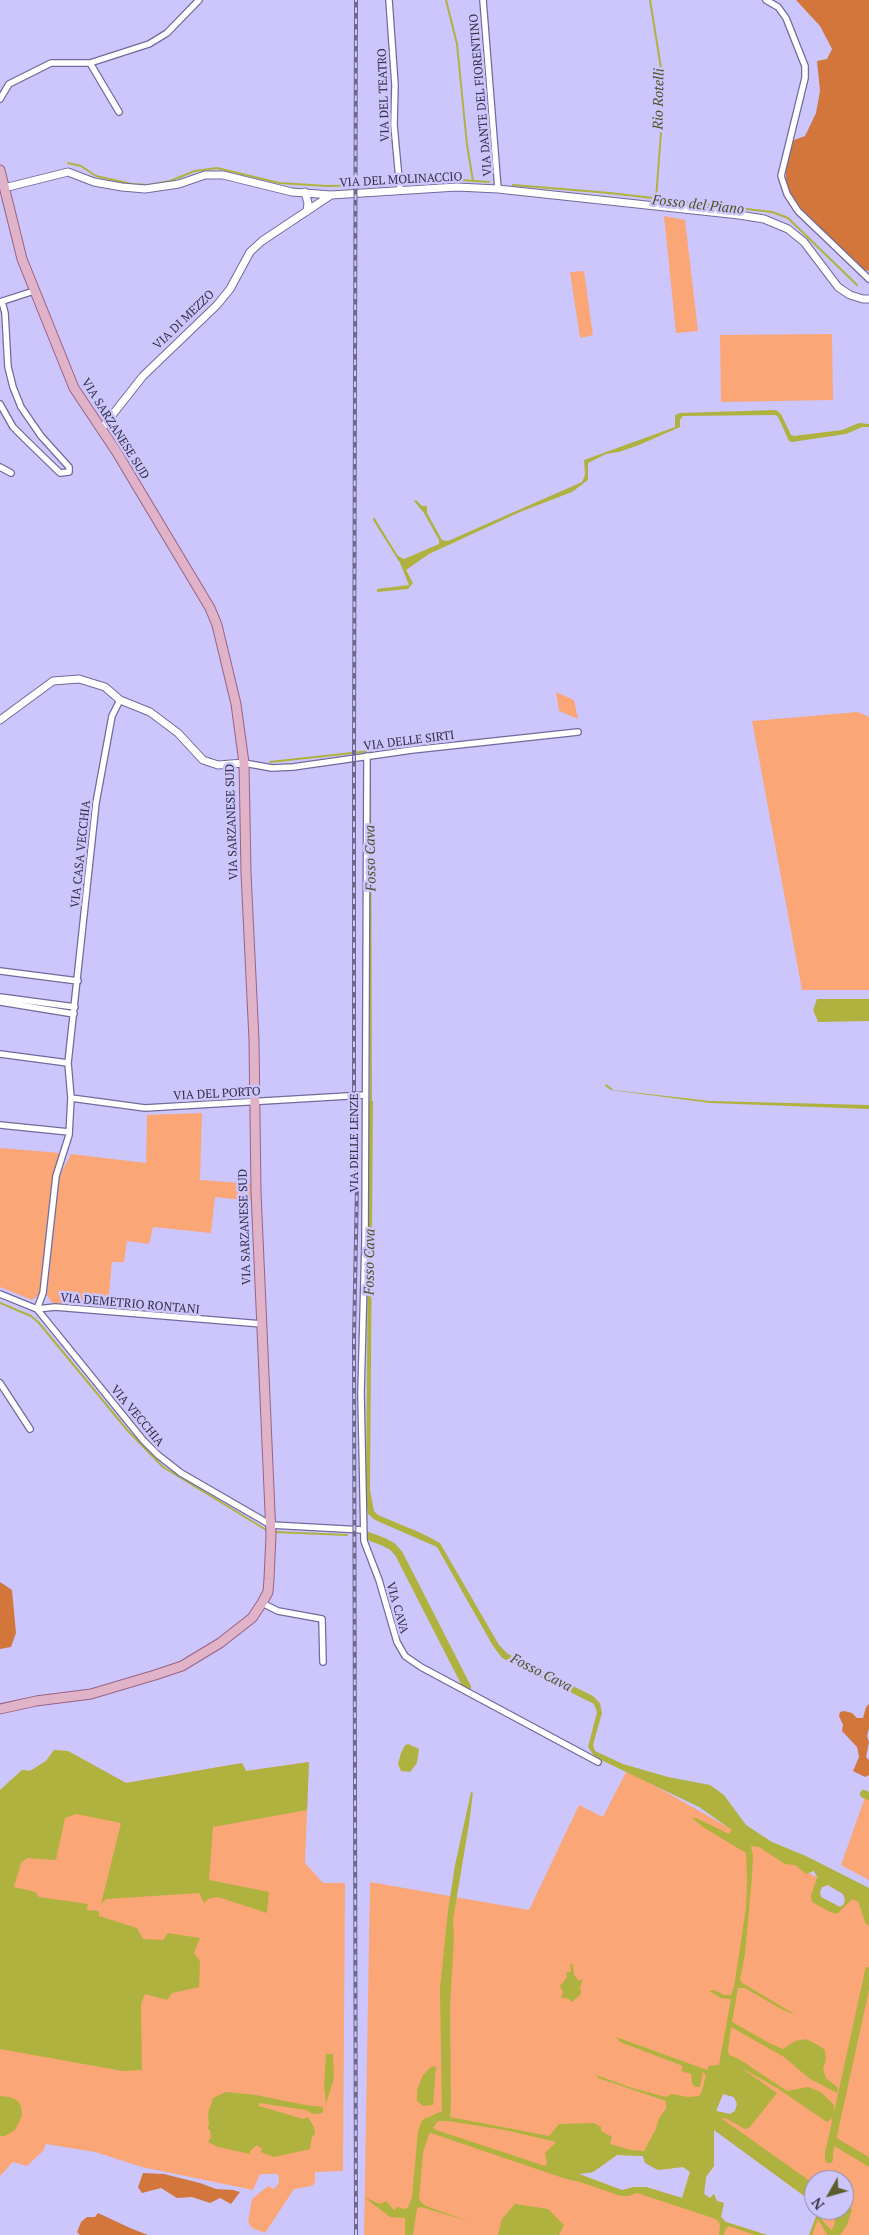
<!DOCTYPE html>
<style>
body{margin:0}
#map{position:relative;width:869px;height:2235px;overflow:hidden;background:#cdc6fd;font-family:"PT Serif",serif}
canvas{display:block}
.north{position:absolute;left:804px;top:2170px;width:50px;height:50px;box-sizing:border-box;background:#cdc6fd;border:1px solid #8f89b3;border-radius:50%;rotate:232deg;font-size:14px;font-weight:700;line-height:20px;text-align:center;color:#322e44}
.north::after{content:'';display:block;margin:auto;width:18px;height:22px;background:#5b5d2a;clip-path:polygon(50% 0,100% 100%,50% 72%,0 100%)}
</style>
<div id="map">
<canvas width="869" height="2235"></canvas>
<div class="north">N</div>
</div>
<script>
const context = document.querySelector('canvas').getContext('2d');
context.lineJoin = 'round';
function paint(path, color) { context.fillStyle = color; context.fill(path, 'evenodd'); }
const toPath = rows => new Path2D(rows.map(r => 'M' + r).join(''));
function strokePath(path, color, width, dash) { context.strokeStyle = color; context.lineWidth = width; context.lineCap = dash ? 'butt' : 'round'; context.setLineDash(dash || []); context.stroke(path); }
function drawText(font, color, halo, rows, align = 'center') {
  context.font = font + ' "PT Serif",serif'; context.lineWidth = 5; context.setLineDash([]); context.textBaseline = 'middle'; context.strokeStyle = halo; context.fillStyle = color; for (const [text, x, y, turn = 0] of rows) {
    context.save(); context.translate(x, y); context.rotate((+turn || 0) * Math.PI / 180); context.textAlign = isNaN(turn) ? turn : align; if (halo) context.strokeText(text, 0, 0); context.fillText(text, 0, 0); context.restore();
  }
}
paint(toPath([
 [664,216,685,220,698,331,676,333],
 [584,271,593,335,580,338,570,272],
 [832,334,833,400,721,402,720,335],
 [556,692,574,700,578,719,559,711],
 [858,712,869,717,869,990,802,990,752,721],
 [202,1113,200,1180,252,1184,252,1201,215,1197,211,1233,153,1227,149,1244,127,1241,124,1262,112,1262,108,1306,52,1303,47,1295,59,1177,71,1154,146,1163,147,1115],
 [0,1148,60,1153,53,1177,40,1294,32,1300,0,1287],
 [54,1750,68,1751,126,1783,242,1763,246,1771,309,1762,305,1863,323,1883,345,1883,343,2171,315,2172,315,2182,312,2186,294,2189,265,2233,252,2228,248,2222,252,2199,268,2186,274,2189,279,2183,278,2174,260,2174,253,2190,142,2167,95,2152,46,2144,43,2151,27,2166,13,2162,0,2176,0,1790,22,1770,30,1771,46,1761],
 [626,1772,641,1778,869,1907,869,2235,809,2235,817,2214,815,2210,844,2210,844,2180,814,2180,814,2209,807,2198,714,2130,714,2166,706,2177,704,2194,710,2198,714,2194,717,2201,724,2203,721,2217,726,2222,767,2235,364,2235,370,1882,529,1910,579,1805,603,1817],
 [828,1885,843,1894,845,1899,844,1904,840,1907,821,1897,820,1892,822,1887],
 [723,2094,734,2097,737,2104,735,2111,730,2114,716,2111],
 [617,2155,643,2156,645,2163,658,2170,683,2167,690,2172,682,2198,646,2187,634,2187,622,2190,579,2174,593,2172],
 [865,1797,869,1799,869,1880,841,1865]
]), '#faa676');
paint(toPath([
 [796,0,869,0,869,271,863,270,795,206,786,183,786,167,794,140,805,136,816,113,820,91,817,61,827,59,832,49,820,26],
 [0,1582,12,1590,16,1633,11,1647,0,1649],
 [869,1704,869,1728,867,1736,869,1742,866,1757,869,1760,869,1775,865,1777,853,1771,859,1757,857,1747,842,1731,843,1725,839,1716,840,1712,844,1711,852,1713,857,1718,863,1718,866,1707],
 [143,2173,164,2174,200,2183,216,2189,233,2190,240,2192,231,2204,220,2198,210,2203,192,2197,177,2198,161,2188,142,2193,138,2187],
 [98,2213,130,2228,148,2235,80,2235,77,2232,81,2222,87,2217,95,2217]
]), '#d2763c');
paint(toPath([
 [776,410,781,414,791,435,794,436,842,430,859,423,869,424,869,427,862,427,846,434,792,442,789,441,778,417,775,415,683,416,680,420,680,427,639,445,619,452,606,454,588,463,588,480,572,492,520,512,429,554,406,570,413,583,408,589,377,592,377,589,409,585,400,563,373,520,374,517,398,556,404,559,439,544,439,540,424,513,414,501,416,500,422,506,427,506,427,513,442,540,448,541,582,482,585,475,584,460,675,427,675,415,680,413],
 [817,999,869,999,869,1021,818,1022,813,1010],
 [606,1084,614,1090,710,1101,869,1105,869,1109,710,1103,611,1090,605,1086],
 [369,1101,373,1101,370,1490,374,1511,378,1515,421,1533,440,1543,499,1645,508,1654,593,1696,600,1703,602,1713,593,1745,595,1751,623,1764,668,1777,710,1785,724,1795,746,1825,772,1842,806,1856,869,1888,869,1907,852,1899,837,1914,830,1912,812,1902,811,1896,817,1877,814,1871,806,1874,795,1865,785,1864,759,1847,751,1846,753,1856,752,1876,745,1954,740,1979,742,1983,796,2015,783,2010,745,1988,738,1988,732,2022,771,2044,783,2049,795,2041,806,2039,818,2045,825,2050,826,2059,823,2069,826,2078,838,2088,837,2093,810,2079,784,2057,731,2027,728,2050,729,2055,739,2059,787,2091,808,2087,821,2092,834,2105,834,2117,827,2122,777,2088,740,2067,777,2093,749,2128,745,2129,727,2119,721,2118,814,2184,814,2209,807,2198,714,2130,714,2166,706,2177,704,2194,710,2198,714,2194,717,2201,724,2203,721,2217,726,2222,767,2235,755,2235,729,2226,725,2230,724,2235,719,2235,720,2224,716,2219,637,2193,628,2196,621,2196,580,2182,566,2179,431,2133,429,2134,423,2153,419,2200,426,2206,471,2222,421,2207,417,2208,413,2235,405,2235,405,2218,390,2217,364,2197,380,2204,386,2201,394,2210,398,2207,404,2209,408,2208,412,2197,418,2131,422,2120,442,2111,440,1988,448,1911,455,1865,471,1792,473,1793,469,1824,453,1920,454,1939,450,2005,451,2105,450,2117,549,2136,559,2124,594,2123,601,2127,601,2131,612,2137,610,2144,631,2150,644,2151,656,2129,659,2118,666,2109,666,2101,598,2078,596,2075,632,2088,666,2097,672,2094,688,2097,699,2096,702,2091,706,2075,703,2072,700,2087,695,2087,692,2083,691,2074,681,2071,683,2066,620,2042,616,2037,707,2070,709,2066,719,2065,731,1999,721,1998,709,1991,714,1990,724,1995,731,1995,734,1987,746,1908,747,1881,746,1853,703,1827,692,1818,696,1818,729,1834,732,1830,699,1807,595,1757,588,1747,597,1712,594,1704,502,1658,493,1646,437,1547,375,1520,368,1514,366,1497],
 [828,1885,843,1894,845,1899,844,1904,840,1907,821,1897,820,1892,822,1887],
 [723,2094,734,2097,737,2104,735,2111,730,2114,716,2111],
 [438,2121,448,2121,505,2130,556,2142,545,2153,547,2163,545,2166,436,2130,433,2128],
 [617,2155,643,2156,645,2163,658,2170,683,2167,690,2172,682,2198,646,2187,634,2187,622,2190,579,2174,593,2172],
 [408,1744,419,1749,417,1763,410,1772,401,1771,398,1764,401,1753,405,1745],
 [54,1750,68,1751,126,1783,242,1763,246,1771,309,1762,307,1810,213,1827,209,1880,269,1892,267,1913,218,1897,208,1899,204,1903,199,1893,106,1899,101,1904,121,1823,76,1814,65,1818,56,1860,27,1858,21,1863,14,1887,35,1892,39,1897,88,1904,86,1910,99,1911,99,1916,137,1928,143,1939,163,1940,168,1933,200,1938,194,1953,200,1961,199,1987,172,1993,167,2000,145,1994,141,2004,142,2070,123,2071,0,2049,0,1790,22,1770,30,1771,46,1761],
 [570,1964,573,1965,574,1975,579,1981,583,1979,580,1988,581,1994,572,2002,567,1998,561,1998,563,1992,560,1986,567,1977,566,1973,571,1971],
 [326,2054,333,2054,334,2079,326,2103,324,2085],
 [436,2066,433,2105,423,2106,417,2101,417,2090,423,2075,431,2067],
 [226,2092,256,2095,305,2105,323,2107,323,2113,313,2114,306,2110,259,2103,259,2106,303,2119,308,2117,314,2127,315,2134,312,2137,310,2149,274,2157,261,2152,262,2149,257,2145,250,2151,250,2154,218,2147,208,2142,211,2137,210,2130,207,2128,209,2125,208,2113,213,2098],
 [0,2096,10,2097,18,2101,21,2106,22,2116,15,2130,5,2136,0,2136],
 [844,2202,849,2202,852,2210,847,2225,840,2235,827,2235,818,2219,812,2235,809,2235,817,2214,815,2210,823,2210,821,2219,831,2230,834,2226,836,2210,844,2210],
 [515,2204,548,2209,564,2225,559,2235,498,2235,502,2219]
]), '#afb23f');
strokePath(toPath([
 [446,0,457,44,467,145,473,181],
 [650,0,661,68,661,132,656,199],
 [68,163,81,166,96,176,132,184,148,185,170,181,195,171,217,168,279,183,327,186,387,185],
 [402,176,439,178],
 [447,179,489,182],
 [513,185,610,193,772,212,788,218,857,285],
 [270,762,370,751,371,1103],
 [0,1303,31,1316,39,1323,128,1431,163,1467,268,1531],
 [275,1532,347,1535]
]), '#afb23f', 2);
strokePath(toPath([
 [368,1536,384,1542,393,1547,399,1554,467,1687],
 [864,1794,869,1796],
 [863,1903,869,1921],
 [869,1971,832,2140,869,2162],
 [829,2159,829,2152,832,2140]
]), '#afb23f', 8);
const minor = toPath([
 [389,0,395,85,394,125,400,190],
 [483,0,498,189],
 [766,0,778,7,786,18,805,66,805,78,781,176,787,194,798,211,869,279],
 [90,63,119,112],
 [0,99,9,84,51,63,90,63,149,44,167,33,199,0],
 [0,302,34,291],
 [0,404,13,427,24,438,60,473,69,472,69,467,41,436,21,407,13,387,8,367,5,313,2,302],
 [0,467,11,473],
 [120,700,112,716,96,803,68,1063,71,1098,69,1135,56,1176,43,1293,37,1309,143,1440,158,1455,181,1473,271,1525,363,1530],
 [367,756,365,1242,361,1393,364,1541,379,1580,397,1642,405,1656,421,1667,598,1762],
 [244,763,272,768,293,767,412,750,578,732],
 [0,971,78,981],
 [0,997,75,1007],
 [0,1002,74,1014],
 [0,1054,68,1063],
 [71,1098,145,1108,365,1095],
 [0,1125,69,1132],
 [0,1294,37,1309,55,1307,262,1324],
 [0,1383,30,1429],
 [262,1603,278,1611,322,1619,323,1662]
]);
const tertiary = toPath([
 [4,188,68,172,94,182,122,187,145,189,179,184,205,175,223,175,292,192,331,195,457,187,498,189,739,215,764,219,788,229,804,242,838,287,850,295,863,299,869,299],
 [305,192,308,203,307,211],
 [102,428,143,376,217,305,230,289,250,252,262,241,331,195],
 [0,720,53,681,79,679,105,687,120,700,150,712,178,733,203,760,218,765,244,763]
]);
const primary = toPath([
 [0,170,22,259,74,388,116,451,210,608,217,625,236,704,244,763,246,873,254,1040,256,1192,271,1535,269,1579,268,1592,262,1603,252,1618,220,1643,182,1666,155,1675,91,1694,36,1701,0,1709]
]);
strokePath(minor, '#716a9b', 8);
strokePath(tertiary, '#716a9b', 9);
strokePath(primary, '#976382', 11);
strokePath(minor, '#fff', 5.5);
strokePath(tertiary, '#fff', 7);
strokePath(primary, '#e1b3c8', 9);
const rail = toPath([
 [356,2235,354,1339,357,1185,354,1089,354,750,356,0]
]);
strokePath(rail, '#6e698c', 4);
strokePath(rail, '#cdc6fd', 2, [5.5]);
drawText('12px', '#322e44', '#cdc6fd', [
 ["VIA DEL TEATRO",384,95,-92],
 ["VIA DANTE DEL FIORENTINO",481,95,-95],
 ["VIA DEL MOLINACCIO",401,180,-3],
 ["VIA DI MEZZO",184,320,-44],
 ["VIA SARZANESE SUD",115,429,58],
 ["VIA DELLE SIRTI",409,741,-7],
 ["VIA SARZANESE SUD",232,822,-92],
 ["VIA CASA VECCHIA",81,854,-84],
 ["VIA DEL PORTO",217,1094,-3],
 ["VIA DELLE LENZE",355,1143,-90],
 ["VIA SARZANESE SUD",245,1227,-92],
 ["VIA DEMETRIO RONTANI",130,1304,5],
 ["VIA VECCHIA",137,1416,50],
 ["VIA CAVA",397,1608,74]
]);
drawText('italic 14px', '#505123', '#cdc6fd', [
 ["Rio Rotelli",659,99,-89],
 ["Fosso del Piano",698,205,6],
 ["Fosso Cava",371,858,-91],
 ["Fosso Cava",370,1262,-89],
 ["Fosso Cava",541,1673,27]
]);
</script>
